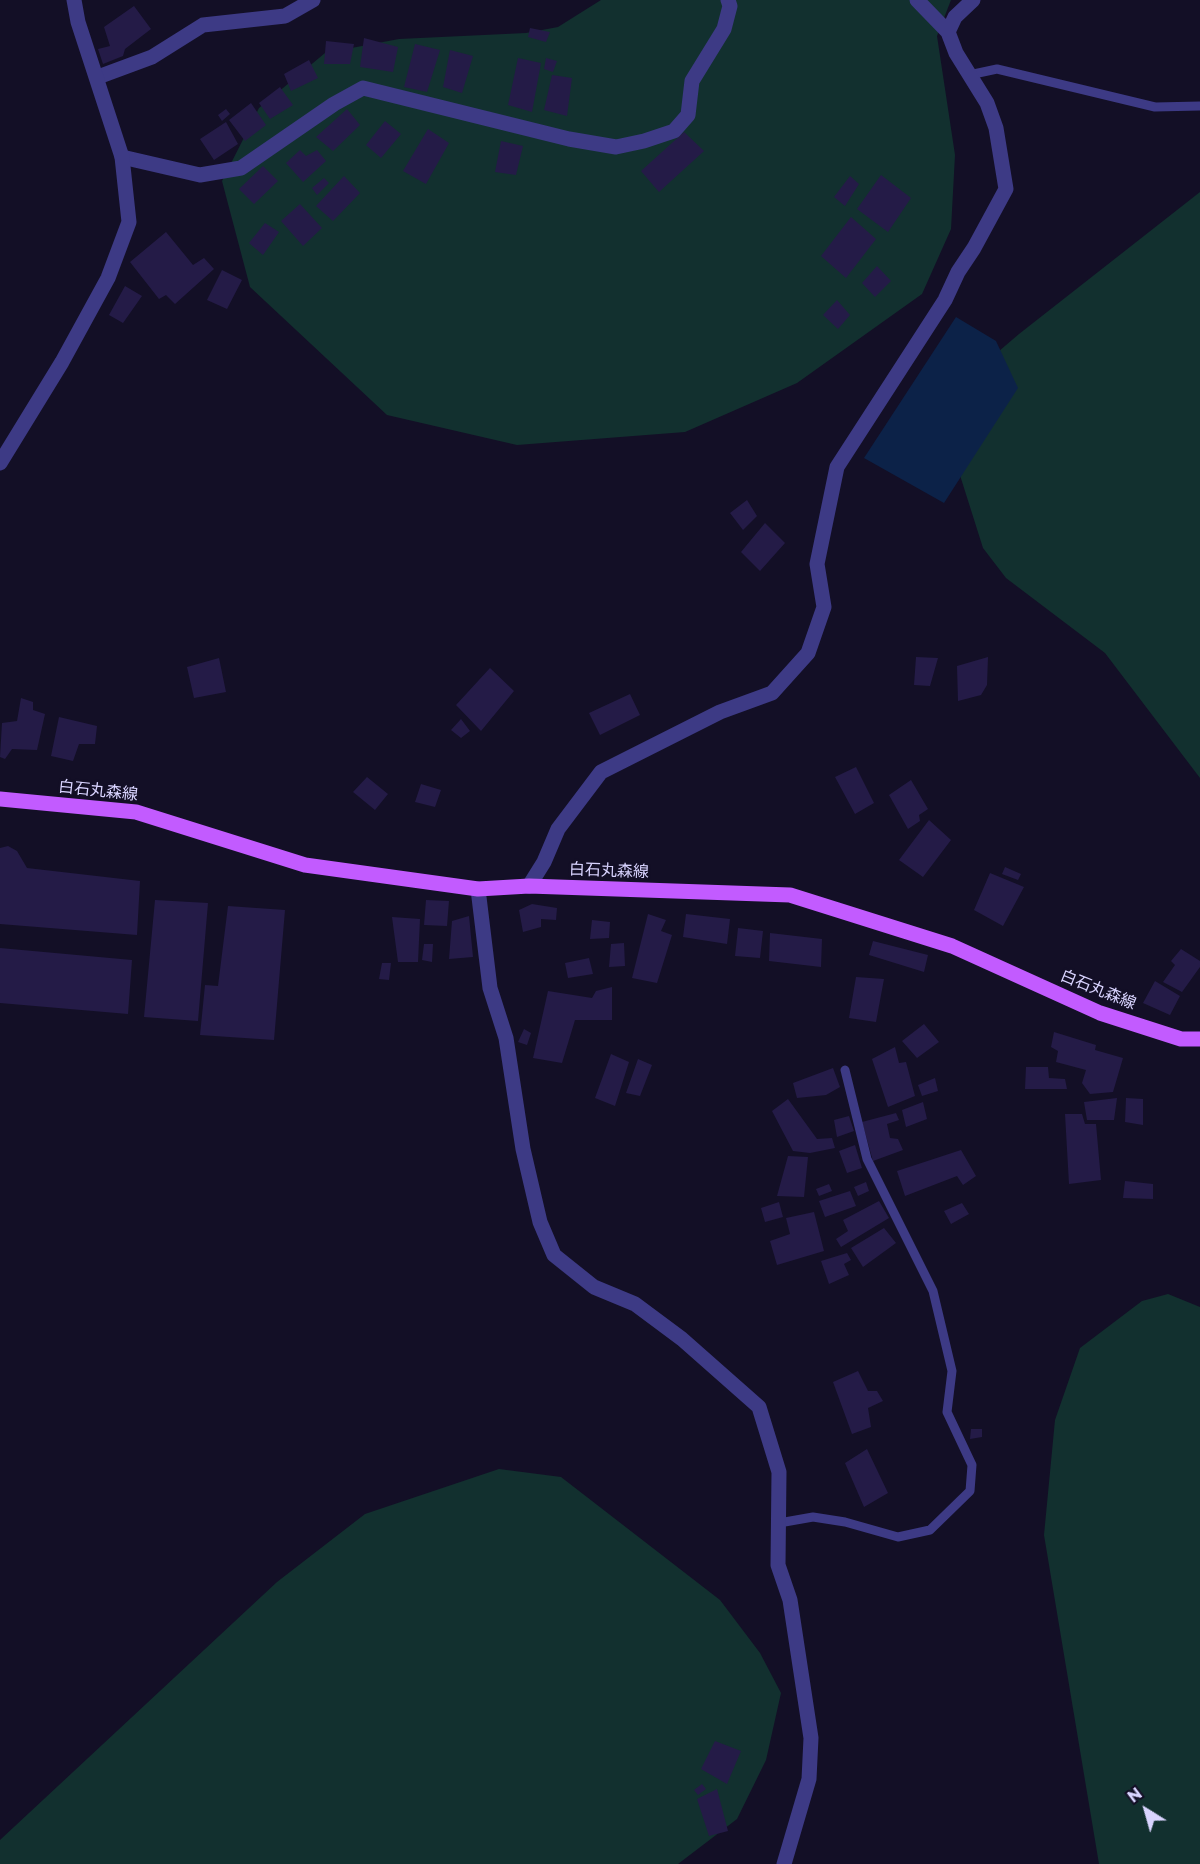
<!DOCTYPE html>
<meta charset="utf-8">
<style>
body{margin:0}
#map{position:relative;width:1200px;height:1864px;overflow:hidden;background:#130f26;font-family:Montserrat,sans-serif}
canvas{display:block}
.north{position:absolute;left:1116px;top:1780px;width:60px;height:60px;-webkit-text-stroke:4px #130f26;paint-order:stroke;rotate:323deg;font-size:16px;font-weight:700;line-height:24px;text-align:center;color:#d9d4ff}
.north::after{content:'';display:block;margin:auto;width:21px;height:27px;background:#d9d4ff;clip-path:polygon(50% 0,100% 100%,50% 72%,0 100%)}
</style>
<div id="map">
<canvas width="1200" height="1864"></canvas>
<div class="north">N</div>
</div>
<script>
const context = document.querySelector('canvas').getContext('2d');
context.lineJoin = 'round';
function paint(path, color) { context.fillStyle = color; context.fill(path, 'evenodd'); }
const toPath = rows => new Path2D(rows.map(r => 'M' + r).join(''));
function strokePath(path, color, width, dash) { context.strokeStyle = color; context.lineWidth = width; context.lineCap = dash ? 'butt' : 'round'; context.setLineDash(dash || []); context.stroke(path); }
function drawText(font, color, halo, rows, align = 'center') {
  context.font = font + ' Montserrat,"Noto Sans JP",sans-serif'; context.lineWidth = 5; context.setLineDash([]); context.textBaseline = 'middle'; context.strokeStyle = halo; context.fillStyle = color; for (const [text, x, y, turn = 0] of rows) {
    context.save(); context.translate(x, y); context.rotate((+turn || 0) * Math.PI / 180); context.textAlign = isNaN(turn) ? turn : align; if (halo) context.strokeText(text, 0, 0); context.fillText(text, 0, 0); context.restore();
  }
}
paint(toPath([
 [601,0,951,0,937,36,955,155,951,229,922,294,797,383,685,432,517,445,387,415,250,287,222,181,259,108,325,53,399,39,526,33,558,27],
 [1200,192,1200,778,1105,653,1006,578,983,548,940,412,957,387,1019,334],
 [1168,1294,1200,1307,1200,1864,1099,1864,1044,1535,1055,1420,1080,1348,1142,1301],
 [499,1469,561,1477,720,1600,760,1653,781,1693,766,1760,737,1819,678,1864,0,1864,0,1840,277,1582,365,1514]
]), '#12302f');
paint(toPath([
 [956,317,996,341,1018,388,944,503,864,458]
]), '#0c2248');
paint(toPath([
 [134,6,151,29,125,49,123,56,103,64,98,49,110,46,104,27],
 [530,28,550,32,546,42,528,37],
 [364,38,398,47,393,72,360,67],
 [326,41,354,44,350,64,324,64],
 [415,44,440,50,427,92,404,87],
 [450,50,473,56,462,93,443,87],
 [518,58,541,63,532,112,508,105],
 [546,58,557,61,553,72,544,69],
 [309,60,318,78,291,91,284,74],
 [552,75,572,78,567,116,544,110],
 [280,87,293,105,270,119,259,103],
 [251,103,266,125,245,141,229,120],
 [226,109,230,114,222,121,218,115],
 [347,109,360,125,333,151,316,137],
 [385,121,401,134,381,158,366,145],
 [226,122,238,144,214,160,200,139],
 [428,129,449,143,426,184,403,171],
 [684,132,704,151,659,192,641,171],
 [501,141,523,146,516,175,495,172],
 [300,150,306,156,317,150,326,161,303,182,286,163],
 [263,166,278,181,254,204,239,189],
 [881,175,911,198,888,232,857,209],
 [344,176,360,193,333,221,316,206],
 [850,176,859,184,845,206,834,197],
 [324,178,329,183,317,195,312,188],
 [300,204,322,228,303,246,281,221],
 [851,217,876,239,846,278,821,256],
 [265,223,279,232,263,255,249,243],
 [166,232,193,265,204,258,214,269,175,304,166,295,159,299,130,262],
 [877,266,891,281,875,297,862,283],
 [222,270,242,280,227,309,207,300],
 [125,286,142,296,123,323,109,315],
 [837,300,850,315,838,329,823,315],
 [747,500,757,516,743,530,730,513],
 [765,523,785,543,760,571,741,552],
 [916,657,938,658,930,686,914,685],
 [988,657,987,685,981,695,958,701,957,666],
 [219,658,226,692,194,698,187,667],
 [490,668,514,691,481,731,456,705],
 [630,694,640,715,600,735,589,713],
 [21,698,33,702,33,710,45,714,37,750,12,749,5,759,0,757,2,723,17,721],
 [59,717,97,726,95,744,79,744,73,761,51,756],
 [461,719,470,731,461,738,451,730],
 [856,767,874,803,855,814,835,777],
 [367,777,388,794,375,810,353,792],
 [911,780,928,809,919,815,920,821,908,829,889,795],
 [421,784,441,790,435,807,415,802],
 [929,820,951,840,923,877,899,860],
 [8,846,17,851,27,868,140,881,137,935,0,924,0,848],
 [1005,867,1021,874,1018,880,1002,874],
 [990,873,1024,887,1003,926,974,910],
 [155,900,208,903,198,1021,144,1017],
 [426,900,449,901,447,926,424,925],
 [532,904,557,908,556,920,541,919,541,927,523,932,519,910],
 [228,906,285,910,274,1040,200,1035,205,985,218,986],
 [648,914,666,920,661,931,672,935,657,983,632,978],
 [686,914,730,919,727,944,683,937],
 [469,916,473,957,449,959,452,921],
 [392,917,420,919,418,962,398,962],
 [592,920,610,922,609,938,590,939],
 [738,928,763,931,760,958,735,956],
 [770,933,822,939,821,967,769,961],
 [873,941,928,955,924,972,869,955],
 [624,943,625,966,609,967,611,944],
 [424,944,433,944,432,962,422,960],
 [0,948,132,960,128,1014,0,1003],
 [1181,949,1200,961,1200,967,1182,992,1163,982,1175,965,1171,961],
 [589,958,593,974,568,978,565,963],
 [382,963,391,963,389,980,379,979],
 [856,977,884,979,876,1022,849,1018],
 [1155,981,1180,996,1170,1015,1143,1003],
 [612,987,612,1020,575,1020,562,1063,533,1058,548,991,592,998,596,991],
 [924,1024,939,1042,917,1058,902,1041],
 [524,1029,531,1033,527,1045,518,1042],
 [1054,1032,1096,1045,1095,1050,1123,1058,1113,1092,1090,1094,1082,1083,1086,1070,1056,1062,1058,1051,1051,1047],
 [895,1047,899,1063,906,1062,915,1096,888,1107,872,1059],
 [611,1054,629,1062,615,1106,595,1098],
 [638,1059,652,1065,640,1096,626,1093],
 [1026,1067,1048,1067,1049,1078,1065,1079,1067,1089,1025,1089],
 [833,1068,840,1087,826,1095,797,1098,793,1083],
 [935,1078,938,1091,922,1096,918,1085],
 [1117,1098,1114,1120,1087,1120,1084,1102],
 [1126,1098,1143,1099,1143,1125,1125,1122],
 [788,1099,817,1139,832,1138,835,1148,810,1153,793,1151,772,1111],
 [923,1102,927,1119,906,1127,902,1110],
 [896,1113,899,1120,887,1124,890,1138,898,1139,903,1150,873,1161,862,1122],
 [1065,1114,1082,1114,1085,1124,1096,1124,1101,1180,1069,1184],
 [849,1116,854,1131,837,1137,834,1120],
 [855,1145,862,1168,847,1173,839,1151],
 [961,1150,976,1176,963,1185,957,1176,905,1196,897,1171],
 [788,1156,808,1157,804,1197,777,1196],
 [1125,1181,1153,1184,1153,1199,1123,1198],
 [866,1182,869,1191,858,1196,854,1187],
 [829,1184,832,1191,819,1196,816,1189],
 [850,1191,856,1206,825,1217,819,1201],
 [879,1201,889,1218,841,1247,836,1239,848,1231,843,1220],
 [779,1202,783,1217,765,1222,761,1208],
 [962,1203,969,1214,951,1224,944,1211],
 [814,1212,824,1251,777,1265,770,1241,790,1234,786,1218],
 [884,1228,896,1243,863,1267,851,1248],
 [847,1253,851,1260,844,1264,849,1275,829,1284,821,1261],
 [858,1371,868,1391,877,1391,883,1401,868,1408,871,1427,852,1434,833,1382],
 [971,1429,982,1429,982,1437,970,1439],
 [867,1449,888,1493,864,1507,845,1463],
 [715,1741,741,1751,727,1784,701,1769],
 [702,1784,706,1789,698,1795,694,1790],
 [717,1789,728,1831,709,1836,697,1799]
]), '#241b47');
strokePath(toPath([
 [969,75,997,69,1155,107,1200,106],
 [779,1523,813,1517,845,1522,898,1537,930,1530,970,1491,972,1465,947,1412,952,1371,933,1291,867,1159,845,1070]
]), '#3d3a85', 9);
strokePath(toPath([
 [948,32,955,17,973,0],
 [98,77,152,57,203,25,285,16,313,0],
 [122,157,200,175,241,168,334,104,363,88,569,139,616,147,644,141,674,131,688,115,692,81,724,29,730,6,728,0],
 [529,886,544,862,558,829,601,772,720,712,772,693,808,653,824,607,817,564,837,467,945,300,958,272,974,248,1006,189,996,128,987,103,956,53,948,32,917,0],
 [478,889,490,988,506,1038,523,1149,540,1222,554,1255,594,1287,635,1304,682,1339,759,1407,779,1472,778,1565,790,1600,811,1738,809,1779,784,1864]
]), '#3d3a85', 15);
strokePath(toPath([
 [0,463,62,362,108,278,129,222,122,157,78,22,74,0]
]), '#3d3a85', 15);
strokePath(toPath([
 [0,799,136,812,305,865,478,889,529,886,790,895,952,946,1100,1013,1181,1039,1200,1039]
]), '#c25bff', 15);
drawText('16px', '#d9d4ff', '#130f26', [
 ["白石丸森線",98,791,6],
 ["白石丸森線",609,871,2],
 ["白石丸森線",1098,990,22]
]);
</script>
